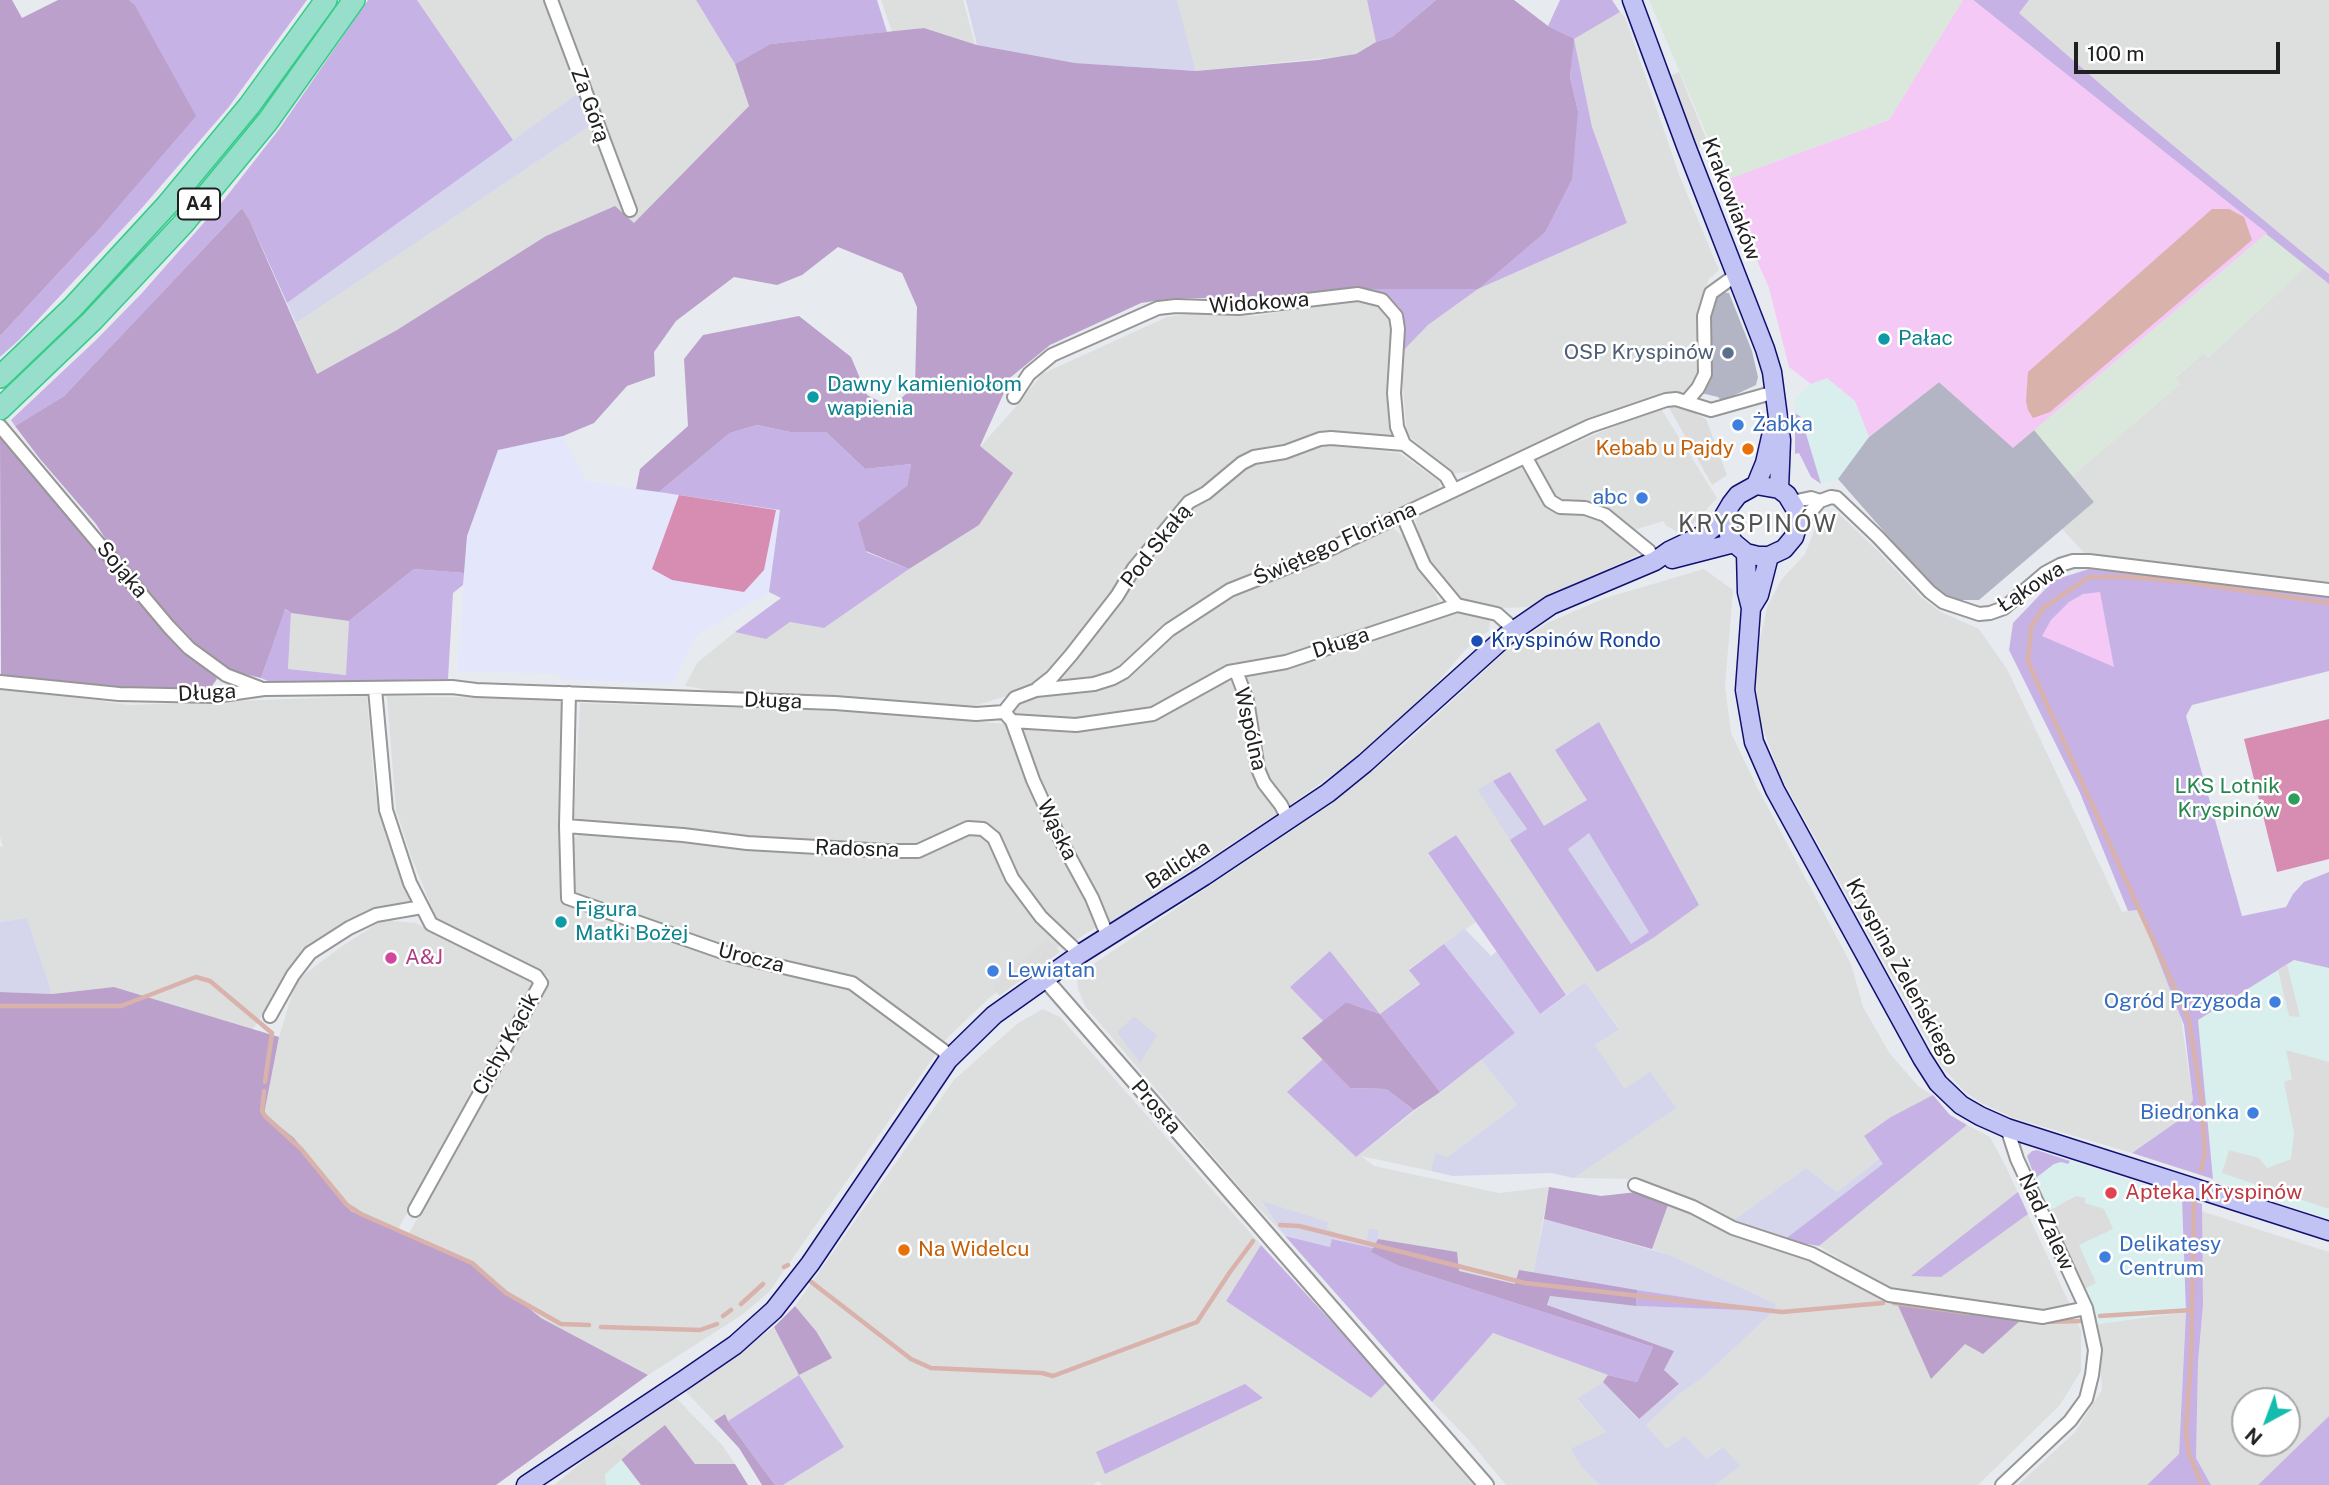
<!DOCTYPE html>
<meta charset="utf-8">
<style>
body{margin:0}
#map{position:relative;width:2329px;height:1485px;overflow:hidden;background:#e7ebf0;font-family:"Public Sans",sans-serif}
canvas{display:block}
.north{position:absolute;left:2231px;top:1387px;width:70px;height:70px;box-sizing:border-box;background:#fff;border:2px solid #a6a6a6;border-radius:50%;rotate:221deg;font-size:19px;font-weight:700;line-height:28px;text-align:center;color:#202020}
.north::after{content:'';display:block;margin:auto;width:24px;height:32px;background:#13bdad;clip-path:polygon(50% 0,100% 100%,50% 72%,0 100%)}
.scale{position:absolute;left:2074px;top:42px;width:206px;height:32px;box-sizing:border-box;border:4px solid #202020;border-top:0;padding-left:9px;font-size:21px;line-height:24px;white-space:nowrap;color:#202020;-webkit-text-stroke:5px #fff;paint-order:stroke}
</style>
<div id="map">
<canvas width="2329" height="1485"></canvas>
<div class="north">N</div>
<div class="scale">100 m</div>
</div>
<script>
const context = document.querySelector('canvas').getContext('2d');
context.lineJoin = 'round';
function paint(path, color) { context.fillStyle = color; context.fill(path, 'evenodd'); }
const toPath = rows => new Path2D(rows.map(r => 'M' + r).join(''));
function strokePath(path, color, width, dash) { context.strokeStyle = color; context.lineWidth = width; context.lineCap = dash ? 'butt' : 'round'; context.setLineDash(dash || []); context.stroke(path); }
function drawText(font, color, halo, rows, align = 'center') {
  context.font = font + ' "Public Sans",sans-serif'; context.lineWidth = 5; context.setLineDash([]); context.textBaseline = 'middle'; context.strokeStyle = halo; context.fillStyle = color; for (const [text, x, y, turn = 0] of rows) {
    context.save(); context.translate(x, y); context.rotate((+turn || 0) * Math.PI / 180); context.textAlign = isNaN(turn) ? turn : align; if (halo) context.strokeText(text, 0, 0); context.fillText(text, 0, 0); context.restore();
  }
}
paint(toPath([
 [417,0,696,0,735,64,749,106,634,224,397,330,317,374,296,323,593,124,581,91,513,140],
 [881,0,963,0,975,44,924,28,892,32],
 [1177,0,1367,0,1376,42,1356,54,1345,56,1196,71],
 [2029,0,2329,0,2329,274,2129,109,2018,12],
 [1620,12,1625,17,1680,177,1719,270,1709,279,1699,306,1698,354,1701,376,1690,390,1661,397,1488,469,1451,474,1407,434,1400,354,1428,325,1478,289,1627,223,1592,127,1574,39],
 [2306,266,2329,284,2329,582,2085,554,2062,529,2094,502,2072,476,2180,384,2175,378,2203,353,2209,357],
 [1358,298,1380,303,1391,316,1396,331,1390,413,1394,440,1320,434,1217,480,1193,494,1068,654,1033,688,964,709,794,694,725,693,685,686,697,663,735,632,766,638,790,622,824,628,909,569,979,525,980,447,1019,403,1042,374,1167,317,1195,313,1255,316],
 [1660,407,1717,498,1683,535,1665,525,1664,521,1630,531,1608,511,1603,498,1575,504,1554,501,1532,461],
 [1324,444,1399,453,1440,482,1438,492,1337,542,1219,590,1161,628,1140,653,1103,677,1074,681,1054,680,1130,580,1188,512,1252,464],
 [1520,466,1547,507,1593,516,1631,540,1638,555,1529,607,1502,608,1462,601,1432,566,1420,540,1415,518],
 [1836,511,1878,551,1922,598,1941,612,1979,629,2007,669,2122,912,2137,910,2150,938,2180,1011,2193,1100,2182,1118,2132,1153,2014,1118,1981,1103,1964,1091,1942,1067,1780,775,1759,718,1756,687,1759,645,1767,607,1781,580,1805,554,1816,526],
 [1393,528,1406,539,1442,606,1279,659,1218,669,1150,710,1072,721,1015,718,1013,712,1015,703,1045,692,1103,688,1125,678,1151,656,1173,631,1245,591,1312,565],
 [1704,569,1733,590,1725,686,1731,733,1757,787,1851,964,1863,1007,1890,1054,1919,1087,1933,1095,1864,1137,1880,1158,1837,1192,1806,1168,1734,1220,1680,1194,1633,1179,1574,1178,1675,1108,1625,1089,1595,1045,1619,1028,1585,982,1566,995,1456,835,1428,854,1476,922,1409,969,1420,983,1380,1014,1330,951,1291,986,1323,1021,1303,1039,1323,1059,1288,1092,1356,1157,1481,1059,1517,1105,1447,1158,1435,1153,1431,1171,1361,1156,1374,1166,1499,1193,1549,1187,1533,1274,1519,1270,1516,1285,1458,1271,1456,1252,1378,1239,1379,1230,1367,1240,1342,1236,1326,1228,1327,1222,1261,1202,1285,1236,1248,1197,1085,1006,1078,989,1077,979,1080,973,1330,805,1404,745,1508,649,1547,623,1605,598],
 [291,613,349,621,347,675,288,669],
 [1453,613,1480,614,1490,618,1489,631,1465,650,1426,696,1342,768,1287,807,1269,784,1256,748,1244,675,1323,656],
 [1234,680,1242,703,1250,761,1264,793,1280,812,1107,925,1035,775,1019,727,1099,730,1142,722,1218,685],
 [0,687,130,705,367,696,374,785,387,840,412,904,369,910,324,937,303,953,253,1029,114,987,52,994,27,918,0,922,0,847,3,846,0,837],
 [387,696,561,699,562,895,576,908,723,957,858,990,937,1052,769,1292,742,1315,648,1375,541,1318,475,1265,408,1235,546,988,549,977,437,920,412,859,396,810],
 [580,703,867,712,1006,724,1057,842,1098,926,1073,942,1028,894,986,824,973,821,916,847,795,842,589,823,574,817],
 [580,833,780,852,922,857,973,833,982,833,990,841,1015,893,1060,946,989,998,941,1044,862,984,723,950,577,895,571,884,571,841],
 [383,920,416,923,534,984,397,1231,351,1211,294,1138,264,1114,279,1037,296,981,342,946],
 [1043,1009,1060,1017,1261,1245,1226,1301,1371,1398,1387,1382,1475,1485,1102,1485,1098,1481,1094,1485,783,1485,844,1447,799,1375,728,1421,725,1414,714,1421,685,1391,774,1327,799,1374,816,1331,795,1306,954,1080,1018,1023],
 [1967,1125,1990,1137,2006,1167,2070,1305,2042,1313,1891,1291,1819,1246],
 [1668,1205,1762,1243,1811,1258,1896,1301,1983,1353,2022,1319,2075,1319,2081,1330,2081,1371,2060,1405,1978,1485,1715,1485,1739,1466,1722,1447,1706,1459,1667,1449,1646,1425,1679,1394,1701,1379,1774,1311,1776,1304,1670,1255,1652,1249],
 [2201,1211,2329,1252,2329,1416,2258,1485,2211,1485,2196,1458,2198,1362,2203,1305],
 [2245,1401,2287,1401,2287,1443,2245,1443],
 [2186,1312,2179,1454,2147,1485,2018,1485,2075,1432,2102,1390,2098,1324],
 [1493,1333,1608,1375,1603,1382,1577,1400,1606,1432,1583,1469,1600,1485,1506,1485,1467,1438,1432,1402],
 [676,1398,723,1446,735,1464,695,1464,665,1425,629,1453,619,1443,609,1449,604,1444]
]), '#dddede');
paint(toPath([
 [1826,377,1855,401,1869,437,1838,479,1821,484,1801,417,1795,413,1795,399,1811,384],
 [2294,960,2329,968,2329,1219,2213,1179,2198,1020],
 [2036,1149,2182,1198,2186,1312,2098,1324,2027,1162,2027,1154],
 [619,1443,629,1453,621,1460,641,1485,554,1485,604,1444,609,1449]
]), '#d9efed');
paint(toPath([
 [1649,0,1963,0,1889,120,1726,180],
 [2267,233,2306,266,2208,358,2203,353,2175,377,2180,384,2072,476,2034,430]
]), '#dae8db');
paint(toPath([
 [563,436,586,481,780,510,769,592,696,636,672,684,559,679,559,674,458,671,467,536,497,450]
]), '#e4e6fc');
paint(toPath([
 [1707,291,1729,293,1752,351,1758,377,1756,385,1722,401,1718,397,1692,391,1702,376],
 [1939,382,2013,447,2034,430,2094,502,1979,600,1955,600,1938,593,1838,479,1869,437]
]), '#b4b5c4');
paint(toPath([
 [966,0,1177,0,1196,71,1075,63,977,45],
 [581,91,593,124,296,323,287,303],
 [1493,781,1527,830,1510,840,1478,790],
 [1589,833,1649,932,1630,945,1568,848],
 [27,918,52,994,0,992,0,922],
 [1465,929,1491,956,1497,951,1540,1014,1585,982,1619,1029,1595,1045,1625,1089,1650,1072,1676,1108,1574,1178,1551,1173,1453,1176,1431,1171,1435,1153,1448,1157,1517,1105,1481,1059,1515,1033,1444,944],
 [1134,1017,1157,1035,1140,1063,1117,1032],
 [1880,1158,1884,1164,1784,1240,1734,1220,1806,1168,1837,1192],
 [1261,1201,1328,1222,1327,1228,1342,1236,1367,1240,1369,1229,1379,1230,1378,1239,1373,1248,1333,1239,1330,1247,1285,1236],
 [1544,1219,1670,1255,1776,1304,1774,1311,1701,1379,1679,1394,1646,1425,1667,1449,1685,1436,1706,1459,1723,1447,1740,1466,1715,1485,1600,1485,1583,1469,1571,1449,1606,1432,1577,1399,1603,1382,1638,1419,1679,1385,1664,1370,1674,1351,1547,1306,1550,1296,1636,1306,1766,1310,1533,1274]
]), '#d5d5ec');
paint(toPath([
 [129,0,307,0,228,108,141,209,19,340,0,357,0,336,92,237,134,4],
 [368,0,417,0,513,140,287,303,250,221,242,208,64,396,15,426,11,420,97,339,142,293,223,201,280,128],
 [696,0,877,0,887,32,770,44,735,64],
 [1367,0,1436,0,1392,37,1376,42],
 [1560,0,1612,0,1620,12,1574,39,1592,127,1627,223,1478,289,1428,325,1400,354,1404,334,1399,307,1386,296,1364,289,1478,289,1578,111,1570,77,1573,39,1548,26],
 [1973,0,2029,0,2019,13,2129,109,2329,274,2329,284],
 [1795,413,1801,417,1821,484,1811,477,1799,453,1795,454],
 [757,425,790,432,826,432,865,469,911,464,907,486,866,552,909,569,824,628,790,622,766,639,735,632,781,598,769,592,780,510,659,492,730,433],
 [414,569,464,573,463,585,453,593,448,679,275,684,261,678,284,609,291,613,288,669,346,675,349,621],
 [2089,569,2329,595,2329,671,2192,705,2186,716,2242,916,2286,907,2293,894,2304,882,2329,872,2329,968,2294,960,2198,1020,2213,1179,2132,1153,2182,1118,2193,1100,2184,1025,2150,938,2137,910,2128,911,2080,793,2009,650,2013,623,2054,580],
 [1599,722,1699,905,1653,938,1597,972,1510,840,1527,829,1493,781,1510,772,1544,826,1587,800,1555,750],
 [1589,833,1649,932,1631,944,1568,849],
 [1456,835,1566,995,1540,1014,1428,853],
 [1444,944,1515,1033,1440,1092,1380,1014,1346,1002,1323,1021,1290,987,1330,951,1380,1014,1420,984,1409,970],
 [1323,1059,1350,1088,1386,1089,1414,1110,1356,1157,1287,1092],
 [1933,1095,1950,1115,1967,1125,1819,1246,1784,1240,1883,1164,1864,1136,1891,1117],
 [2037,1150,2070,1161,2068,1164,2061,1162,2054,1164,2037,1177,2034,1175,2027,1156,2032,1151],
 [2018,1192,2028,1214,1941,1277,1911,1276],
 [2182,1198,2202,1204,2203,1305,2198,1362,2196,1458,2211,1485,2147,1485,2179,1454,2186,1312],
 [1285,1236,1330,1247,1332,1239,1373,1248,1372,1252,1399,1266,1653,1347,1637,1382,1608,1375,1493,1333,1432,1402],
 [1261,1245,1387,1382,1371,1398,1226,1301],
 [1637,1290,1774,1311,1636,1306],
 [799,1375,844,1447,783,1485,775,1485,728,1421],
 [1245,1384,1263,1398,1105,1474,1096,1452],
 [2329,1416,2329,1485,2258,1485]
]), '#c7b2e5');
paint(toPath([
 [0,0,12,0,22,18,58,0,129,0,134,4,196,116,92,237,0,336],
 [1436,0,1514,0,1548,26,1574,39,1570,77,1578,111,1572,179,1545,232,1478,289,1364,289,1301,295,1168,299,1141,303,1050,345,1011,377,980,446,1013,473,979,525,909,569,866,551,858,523,907,486,911,464,865,469,826,432,790,432,757,425,730,433,659,492,636,489,640,469,688,426,684,359,703,335,799,316,851,357,867,395,891,407,915,386,917,307,902,273,838,247,802,275,777,285,734,277,676,321,654,352,655,376,627,386,594,423,563,436,498,450,467,536,464,573,414,569,349,621,291,613,285,609,261,678,228,670,208,656,176,628,115,554,96,524,40,459,15,426,64,396,242,208,250,221,317,374,397,330,546,236,615,206,634,223,749,106,735,64,770,44,924,28,977,45,1075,63,1196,71,1318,60,1356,54,1376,42,1392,37],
 [0,437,177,644,212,672,217,679,209,690,76,686,1,677],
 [114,987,279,1037,264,1114,294,1138,351,1211,475,1265,541,1318,648,1375,496,1485,0,1485,0,992,52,994],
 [1346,1002,1380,1014,1440,1092,1414,1110,1386,1089,1350,1088,1302,1038],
 [1549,1187,1601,1196,1637,1192,1668,1205,1652,1249,1544,1219],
 [1378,1239,1457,1252,1459,1271,1515,1284,1519,1270,1637,1290,1636,1306,1550,1296,1547,1305,1674,1351,1664,1370,1679,1384,1639,1419,1603,1382,1608,1375,1637,1382,1653,1347,1399,1266,1371,1252],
 [1896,1301,2022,1319,1983,1354,1965,1344,1931,1379],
 [795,1306,816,1331,832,1358,799,1375,774,1327],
 [725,1414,728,1421,775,1485,762,1485,739,1448,714,1421],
 [665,1425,695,1464,735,1464,748,1485,641,1485,621,1459]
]), '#baa0cb');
paint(toPath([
 [1963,0,1973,0,2267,233,2013,448,1939,382,1869,437,1855,401,1827,378,1811,384,1789,367,1769,288,1752,249,1726,180,1889,120],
 [2100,592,2114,667,2042,636,2051,620,2069,602,2083,594]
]), '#f4c9f5');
paint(toPath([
 [679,495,776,510,764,570,744,592,672,580,652,569],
 [2329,719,2329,859,2277,872,2244,739]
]), '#d78db1');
paint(toPath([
 [1679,72,1708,143,1698,148,1668,77],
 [1674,402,1706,419,1727,475,1712,485,1667,404],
 [1047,939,1060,952,999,996,993,987],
 [2287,964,2300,1017,2289,1016,2278,970],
 [2286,1050,2329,1062,2329,1209,2222,1173,2229,1150,2259,1158,2267,1168,2291,1159,2294,1133,2284,1082,2292,1079],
 [2076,1196,2085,1198,2085,1203,2104,1209,2113,1229,2079,1245,2096,1283,2084,1289,2047,1212],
 [619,1443,629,1453,605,1474,606,1485,554,1485,604,1444,609,1449]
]), '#dcdcdc');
paint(toPath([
 [2212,209,2229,209,2244,217,2252,240,2050,412,2033,418,2028,410,2026,401,2028,372]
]), '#d9b2ac');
strokePath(toPath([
 [0,1006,121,1006,196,977,210,981,272,1033,265,1082],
 [264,1091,262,1111,265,1116,301,1149,347,1205,361,1214,472,1263,506,1293,561,1324,589,1325],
 [2201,1170,2205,1153,2202,1103,2189,1020,2028,662,2031,627,2043,608,2089,577,2129,577,2186,582,2329,603],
 [2194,1200,2191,1358,2186,1431,2189,1454,2202,1485],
 [1280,1225,1299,1226,1525,1283,1782,1312,1883,1303],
 [784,1267,788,1265],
 [810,1281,911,1359,931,1368,1042,1373,1053,1376,1197,1322,1230,1272,1253,1241],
 [1894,1303,1969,1313],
 [741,1304,763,1284],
 [723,1316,731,1310],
 [2100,1316,2192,1310],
 [2040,1322,2082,1321],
 [601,1327,700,1330,717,1324]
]), '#d9b2ac', 4.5);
const minor = toPath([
 [551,0,630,210],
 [1014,397,1029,374,1052,355,1158,308,1176,306,1239,308,1358,294,1382,300,1396,316,1398,329,1394,393,1397,427,1404,444],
 [1686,402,1698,388,1705,374,1704,316,1711,293,1736,275],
 [0,426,169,627,189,648,226,675,260,688],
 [1526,458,1550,501,1560,507,1585,508,1605,515,1649,551,1655,561],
 [1792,502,1811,498,1820,501],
 [1403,516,1424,565,1457,605],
 [1797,527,1820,501,1831,497,1837,498,1878,537,1930,592,1943,602,1979,614,1990,613,2004,608,2045,573,2060,565,2073,561,2089,561,2329,590],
 [1236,671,1247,700,1258,769,1264,783,1281,805,1289,821],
 [0,682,119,694,215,696,264,689,452,687,476,690,835,703,976,714,1004,712,1012,721,1033,780,1061,841,1092,898,1108,937],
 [1038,688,1052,677,1071,655,1117,596,1134,568,1189,502,1206,493,1242,463,1254,457,1285,452,1320,439,1331,438,1404,444,1446,476,1454,490],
 [375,689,386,810,410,883,431,924,536,976,541,983,415,1210],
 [569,693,566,826,568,898,731,955,852,983,944,1051,948,1060],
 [1004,712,1015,698,1036,690,1094,684,1113,678,1124,672,1169,630,1230,590,1313,557,1590,426,1666,400,1676,399,1711,410,1775,392],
 [1012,721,1076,725,1153,714,1229,672,1286,662,1457,605,1497,614,1515,630],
 [566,826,683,835,747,843,887,851,918,851,968,828,983,829,994,838,1012,878,1041,917,1080,954],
 [270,1016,293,975,310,953,349,928,376,915,422,907],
 [1635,1185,1693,1207,1733,1228,1812,1254,1889,1295,2043,1317,2086,1308],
 [2002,1485,2070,1421,2086,1399,2092,1375,2095,1350,2086,1308,2017,1159,2007,1128]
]);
const tertiary = toPath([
 [1045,979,1486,1485]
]);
const secondary = toPath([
 [1632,0,1686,146,1765,349,1772,372,1781,440,1779,489],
 [1756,485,1765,463,1773,428],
 [1746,553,1747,592,1751,608,1745,690,1754,742,1775,790,1922,1058,1938,1083,1961,1105,1980,1116,2007,1128,2329,1231],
 [1672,559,1734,543],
 [1751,608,1759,595,1769,556],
 [526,1485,684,1380,735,1345,774,1310,810,1264,948,1060,994,1015,1080,954,1204,876,1328,793,1365,763,1506,636,1551,605,1655,561,1669,551,1707,533,1721,521,1731,504,1738,495,1756,485,1779,489,1787,495,1796,510,1797,527,1794,537,1784,549,1769,556,1758,556,1746,553,1734,543,1729,535,1727,513]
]);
const motorway = toPath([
 [0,377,73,307,167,205,249,106,326,0],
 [0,409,92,321,183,224,268,121,354,0]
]);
strokePath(minor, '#979797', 16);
strokePath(tertiary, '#979797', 18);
strokePath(secondary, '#11106f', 21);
strokePath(motorway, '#37cb8a', 24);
strokePath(minor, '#fff', 12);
strokePath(tertiary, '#fff', 14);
strokePath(secondary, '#c1c3f4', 18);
strokePath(motorway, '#97dfcb', 21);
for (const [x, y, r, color] of [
 [1884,339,7,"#0f9aa8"],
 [1728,353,7,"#5c6f8a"],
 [813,397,7,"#0f9aa8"],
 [1738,425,7,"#3f7fe0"],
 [1748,449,7,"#e8710a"],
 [1642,498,7,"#3f7fe0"],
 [1477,641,7,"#1a4fb4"],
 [2294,799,7,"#2e9e5b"],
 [561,922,7,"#0f9aa8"],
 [391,958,7,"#d1479c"],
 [993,971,7,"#3f7fe0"],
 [2275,1002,7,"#3f7fe0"],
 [2253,1113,7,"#3f7fe0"],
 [2111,1193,7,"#e0444e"],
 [904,1250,7,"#e8710a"],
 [2105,1257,7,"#3f7fe0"]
]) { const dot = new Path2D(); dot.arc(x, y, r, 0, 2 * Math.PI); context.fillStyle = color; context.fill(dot); strokePath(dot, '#fff', 2.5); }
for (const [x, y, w] of [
 [199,204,42]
]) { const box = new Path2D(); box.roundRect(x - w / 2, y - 15.5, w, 31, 5); context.fillStyle = '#fff'; context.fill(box); strokePath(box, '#202020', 2); }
drawText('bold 19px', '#202020', null, [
 ["A4",199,204]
]);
drawText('21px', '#202020', '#fff', [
 ["Za Górą",590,105,70],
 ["Krakowiaków",1731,199,69],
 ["Widokowa",1259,303,-4],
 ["Świętego Floriana",1335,544,-24],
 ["Pod Skałą",1156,546,-52],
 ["Sojąka",122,570,50],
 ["Łąkowa",2031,587,-33],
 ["Długa",1341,643,-18],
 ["Długa",207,693,-3],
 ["Długa",773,701,2],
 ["Wspólna",1250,729,77],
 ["Wąska",1057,830,64],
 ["Radosna",857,849,2],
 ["Balicka",1178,865,-33],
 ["Urocza",751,958,14],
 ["Kryspina Żeleńskiego",1902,972,61],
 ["Cichy Kącik",506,1044,-61],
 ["Prosta",1156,1107,49],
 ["Nad Zalew",2046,1222,65]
]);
drawText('21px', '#0d838f', '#fff', [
 ["Pałac",1898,339],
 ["Dawny kamieniołom",827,385],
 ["wapienia",827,409],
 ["Figura",575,910],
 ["Matki Bożej",575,934]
], 'left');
drawText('21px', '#4e5e75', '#fff', [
 ["OSP Kryspinów",1714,353]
], 'right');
drawText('21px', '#366cbe', '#fff', [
 ["Żabka",1752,425],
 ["abc",1628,498,"right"],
 ["Lewiatan",1007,971],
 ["Ogród Przygoda",2261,1002,"right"],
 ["Biedronka",2239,1113,"right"],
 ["Delikatesy",2119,1245],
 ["Centrum",2119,1269]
], 'left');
drawText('21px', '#c56008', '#fff', [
 ["Kebab u Pajdy",1734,449],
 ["Na Widelcu",918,1250,"left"]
], 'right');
drawText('21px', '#164399', '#fff', [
 ["Kryspinów Rondo",1491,641]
], 'left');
drawText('21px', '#27864d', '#fff', [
 ["LKS Lotnik",2280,787],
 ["Kryspinów",2280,811]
], 'right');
drawText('21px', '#b23c85', '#fff', [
 ["A&J",405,958]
], 'left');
drawText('21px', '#be3a42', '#fff', [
 ["Apteka Kryspinów",2125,1193]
], 'left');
context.letterSpacing = '2px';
drawText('24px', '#535353', '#fff', [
 ["KRYSPINÓW",1758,525]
]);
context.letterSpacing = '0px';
</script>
